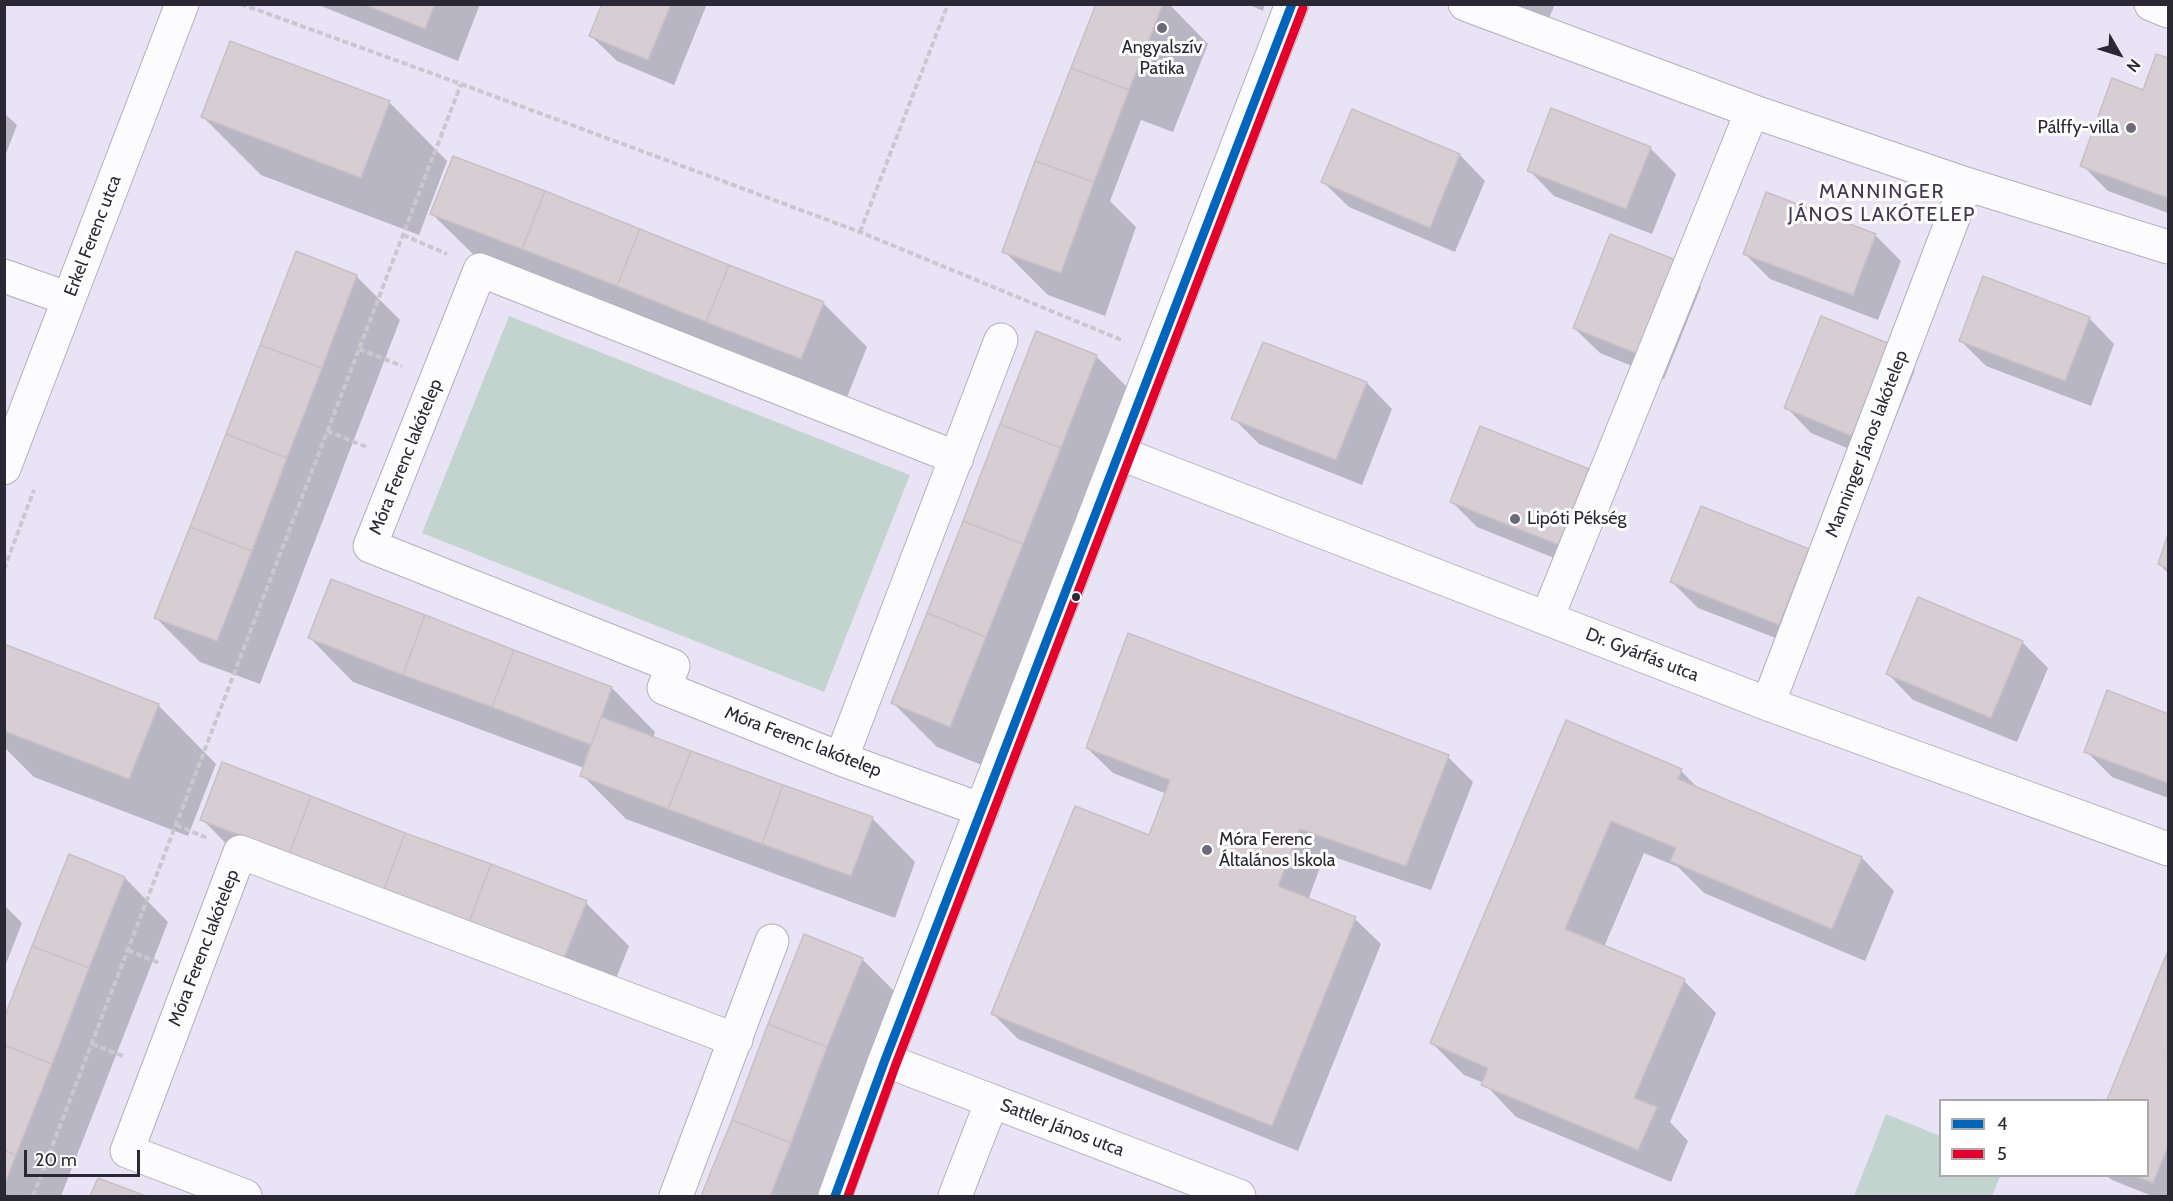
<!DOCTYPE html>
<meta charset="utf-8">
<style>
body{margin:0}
#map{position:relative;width:2173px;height:1201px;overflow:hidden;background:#e8e4f6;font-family:Cabin,sans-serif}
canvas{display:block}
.frame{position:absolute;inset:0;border:6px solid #2a2834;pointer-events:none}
.legend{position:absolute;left:1939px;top:1099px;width:210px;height:78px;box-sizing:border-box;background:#fff;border:2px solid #aaa9ae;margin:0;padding:8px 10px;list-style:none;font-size:18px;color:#2a2834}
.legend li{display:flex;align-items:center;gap:12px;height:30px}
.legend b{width:30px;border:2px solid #aaa9ae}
.north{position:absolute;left:2089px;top:24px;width:60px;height:60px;-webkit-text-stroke:4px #fff;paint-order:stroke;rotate:129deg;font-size:16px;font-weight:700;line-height:24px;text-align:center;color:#2a2834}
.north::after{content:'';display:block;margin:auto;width:21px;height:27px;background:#2a2834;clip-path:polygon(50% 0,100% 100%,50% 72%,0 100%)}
.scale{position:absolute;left:24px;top:1150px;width:116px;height:27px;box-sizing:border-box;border:3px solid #2a2834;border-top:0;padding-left:8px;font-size:18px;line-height:21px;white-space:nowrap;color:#2a2834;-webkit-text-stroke:4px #fff;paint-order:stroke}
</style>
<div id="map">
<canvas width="2173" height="1201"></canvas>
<div class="frame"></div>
<ul class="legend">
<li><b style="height:8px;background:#0065bd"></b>4</li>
<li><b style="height:8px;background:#e4002b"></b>5</li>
</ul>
<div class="north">N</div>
<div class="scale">20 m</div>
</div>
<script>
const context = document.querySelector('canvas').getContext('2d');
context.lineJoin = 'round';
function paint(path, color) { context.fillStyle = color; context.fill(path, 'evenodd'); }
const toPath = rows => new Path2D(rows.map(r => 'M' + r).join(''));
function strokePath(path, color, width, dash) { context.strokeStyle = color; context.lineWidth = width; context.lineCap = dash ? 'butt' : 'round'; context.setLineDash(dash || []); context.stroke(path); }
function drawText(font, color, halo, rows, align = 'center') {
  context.font = font + ' Cabin,sans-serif'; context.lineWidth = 6; context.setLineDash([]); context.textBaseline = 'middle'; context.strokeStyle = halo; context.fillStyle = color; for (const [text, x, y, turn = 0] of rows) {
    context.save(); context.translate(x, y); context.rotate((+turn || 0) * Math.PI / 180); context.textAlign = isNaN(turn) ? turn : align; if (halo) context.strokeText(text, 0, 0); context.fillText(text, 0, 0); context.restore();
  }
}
paint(toPath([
 [509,316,910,475,824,692,422,533],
 [1886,1114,1940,1136,1940,1176,2000,1176,1992,1196,1854,1196]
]), '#c2d4cd');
paint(toPath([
 [316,4,480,4,458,61],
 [604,4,707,4,674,85,617,61,591,36],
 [1098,4,1169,4,1208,44,1173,132,1141,120,1110,201,1136,227,1105,316,1048,295,1004,251],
 [1247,4,1265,4,1263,11],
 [1502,4,1555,4,1547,23],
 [2157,56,2168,60,2168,213,2108,191,2082,165,2144,92],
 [389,102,447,161,419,235,261,175,203,117],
 [1353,111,1460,155,1485,181,1455,252,1349,207,1323,182],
 [4,113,17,125,4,159],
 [1650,148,1676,174,1652,234,1554,196,1529,170],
 [432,214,823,303,867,347,845,402,476,257],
 [1875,235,1901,261,1878,320,1770,279,1745,254],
 [1675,261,1701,287,1664,379,1600,353,1574,328],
 [356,276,400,320,260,684,200,662,156,618],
 [2089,318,2114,344,2091,406,1986,366,1960,340],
 [1264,344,1367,383,1392,409,1362,485,1259,444,1233,418],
 [1889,345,1915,370,1878,461,1811,433,1786,407],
 [1096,356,1140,400,994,770,937,747,893,703],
 [1588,471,1613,496,1584,570,1477,527,1452,502],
 [2168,539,2168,573,2159,564],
 [1808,550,1834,575,1804,649,1698,608,1672,582],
 [332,581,612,688,655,732,653,738,872,818,915,862,895,918,626,819,582,775,584,768,353,682,310,638],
 [2022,642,2048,668,2017,742,1913,700,1888,674],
 [4,645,158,705,216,764,188,836,34,777,4,747],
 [2108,692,2168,716,2168,798,2112,777,2086,751],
 [1567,722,1681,771,1701,791,1862,858,1894,891,1865,961,1704,893,1678,867,1644,853,1604,947,1684,981,1716,1013,1670,1122,1688,1141,1671,1182,1516,1117,1484,1083,1464,1075,1432,1043],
 [1087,748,1448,757,1473,782,1431,890,1325,854,1308,900,1355,919,1381,944,1298,1151,1018,1039,993,1014,1150,837,1167,794,1113,773],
 [202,819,586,903,629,946,607,1001,245,863],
 [125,878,168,922,61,1196,4,1196,4,1024],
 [4,905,22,923,4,969],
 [805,936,862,959,906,1003,830,1196,703,1196],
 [2168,955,2168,1196,2152,1196,2112,1180,2107,1176,2148,1176,2148,1100,2108,1100],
 [99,1180,142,1196,92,1196]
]), '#0003');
const building = toPath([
 [363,4,435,4,425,29,363,4],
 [602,4,671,4,648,60,589,36,602,4],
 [1096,4,1163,4,1129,90,1071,68,1096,4],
 [230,41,390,101,361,178,201,117,230,41],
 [2156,54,2168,58,2168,198,2080,166,2112,78,2143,90,2156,54],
 [1071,68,1129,90,1094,182,1035,161,1071,68],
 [1551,108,1651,147,1626,209,1527,171,1551,108],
 [1352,109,1460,154,1430,228,1321,182,1352,109],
 [453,156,545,191,522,249,430,214,453,156],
 [1035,161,1094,182,1061,273,1002,252,1035,161],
 [545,191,640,229,617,286,522,249,545,191],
 [1766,192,1876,234,1853,295,1743,254,1766,192],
 [640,229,729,265,706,322,617,286,640,229],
 [1610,234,1676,260,1638,354,1573,328,1610,234],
 [296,251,357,275,322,368,260,345,296,251],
 [729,265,824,302,801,359,706,322,729,265],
 [1983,276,2090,317,2065,381,1959,341,1983,276],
 [1821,316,1890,344,1852,436,1784,408,1821,316],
 [1036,331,1097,355,1061,448,1000,424,1036,331],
 [1263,342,1367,382,1336,460,1231,419,1263,342],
 [260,345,322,368,287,458,226,434,260,345],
 [1000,424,1061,448,1023,544,963,521,1000,424],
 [1480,426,1589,469,1559,545,1450,502,1480,426],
 [226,434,287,458,252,551,190,527,226,434],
 [1701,506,1809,549,1779,625,1670,582,1701,506],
 [963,521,1023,544,986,637,927,613,963,521],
 [190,527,252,551,217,641,154,618,190,527],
 [2168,534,2168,569,2158,564,2168,534],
 [331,579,425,615,403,675,308,638,331,579],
 [1918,597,2023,641,1991,718,1886,674,1918,597],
 [927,613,986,637,950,727,891,703,927,613],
 [425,615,514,650,492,707,403,675,425,615],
 [1128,633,1449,755,1406,866,1300,829,1278,886,1356,917,1272,1126,991,1014,1075,806,1149,835,1170,780,1086,748,1128,633],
 [4,644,159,704,129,779,4,731,4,644],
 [514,650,612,687,591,745,492,707,514,650],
 [2107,690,2168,714,2168,783,2084,752,2107,690],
 [601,717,691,751,668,809,580,776,601,717],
 [1566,720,1682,769,1678,779,1862,857,1832,929,1670,861,1676,848,1611,821,1565,929,1685,979,1634,1098,1657,1107,1638,1150,1481,1085,1488,1068,1430,1043,1566,720],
 [691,751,783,785,762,844,668,809,691,751],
 [222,762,311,796,289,854,200,820,222,762],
 [783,785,873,817,851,876,762,844,783,785],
 [311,796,405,833,384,890,289,854,311,796],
 [405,833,491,864,469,922,384,890,405,833],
 [69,854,125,877,89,968,32,946,69,854],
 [491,864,587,901,564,958,469,922,491,864],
 [804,934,863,958,827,1047,768,1024,804,934],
 [32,946,89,968,52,1064,4,1045,4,1018,32,946],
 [2167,953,2168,1146,2153,1183,2135,1176,2148,1176,2148,1100,2107,1100,2167,953],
 [768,1024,827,1047,791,1143,732,1120,768,1024],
 [4,1045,52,1064,16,1155,4,1150,4,1045],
 [732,1120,791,1143,770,1196,701,1196,732,1120],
 [4,1150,16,1155,4,1186,4,1150],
 [98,1178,146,1196,90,1196,98,1178]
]);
paint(building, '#d6ced2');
strokePath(building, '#c8c0c4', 1.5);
const minor = toPath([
 [1465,4,1752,111,1966,184,2168,247],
 [2151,4,2168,11],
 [4,276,69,299],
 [1119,453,1768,704,2168,849],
 [957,458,480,270,370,546,673,666,664,688,841,759,982,810],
 [4,468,182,4],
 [1547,618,1752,111],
 [1768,704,1966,184],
 [841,759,1001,340],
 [885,1060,1239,1196],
 [245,1196,127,1151,240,852,736,1040],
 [676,1196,772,941],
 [835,1196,885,1060,1292,4],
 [955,1196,992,1101]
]);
strokePath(minor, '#b3b0be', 35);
strokePath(toPath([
 [241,4,461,84,860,232,1124,341],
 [860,232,948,4],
 [403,235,447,254],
 [359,349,402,366],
 [327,431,369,448],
 [4,569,34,490],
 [176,825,207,838],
 [128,950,159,963],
 [92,1044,123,1056],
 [33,1196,461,84]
]), '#c9c7cf', 4, [6, 3]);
strokePath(minor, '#fcfbfe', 33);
strokePath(toPath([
 [835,1196,885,1060,1292,4]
]), '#0065bd', 9);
strokePath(toPath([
 [848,1196,896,1064,1303,8]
]), '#e4002b', 9);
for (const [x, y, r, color] of [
 [1162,28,6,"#6c6a78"],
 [2131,128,6,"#6c6a78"],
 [1515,519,6,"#6c6a78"],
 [1076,597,5,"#2a2834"],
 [1207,850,6,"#6c6a78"]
]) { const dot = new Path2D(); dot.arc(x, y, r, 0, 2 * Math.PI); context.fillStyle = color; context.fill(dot); strokePath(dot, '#fff', 2); }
drawText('18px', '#2a2834', '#fff', [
 ["Angyalszív",1162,48,"center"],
 ["Patika",1162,69,"center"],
 ["Pálffy-villa",2119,128,"right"],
 ["Lipóti Pékség",1527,519],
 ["Móra Ferenc",1219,840],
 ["Általános Iskola",1219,861]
], 'left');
drawText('18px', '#2a2834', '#fff', [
 ["Erkel Ferenc utca",93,236,-69],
 ["Manninger János lakótelep",1867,444,-69],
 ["Móra Ferenc lakótelep",406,457,-68],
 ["Dr. Gyárfás utca",1642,655,21],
 ["Móra Ferenc lakótelep",803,742,21],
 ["Móra Ferenc lakótelep",204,948,-69],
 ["Sattler János utca",1062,1128,21]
]);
context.letterSpacing = '1.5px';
drawText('20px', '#403953', '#fff', [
 ["MANNINGER",1882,192],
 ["JÁNOS LAKÓTELEP",1882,215]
]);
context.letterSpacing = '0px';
</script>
